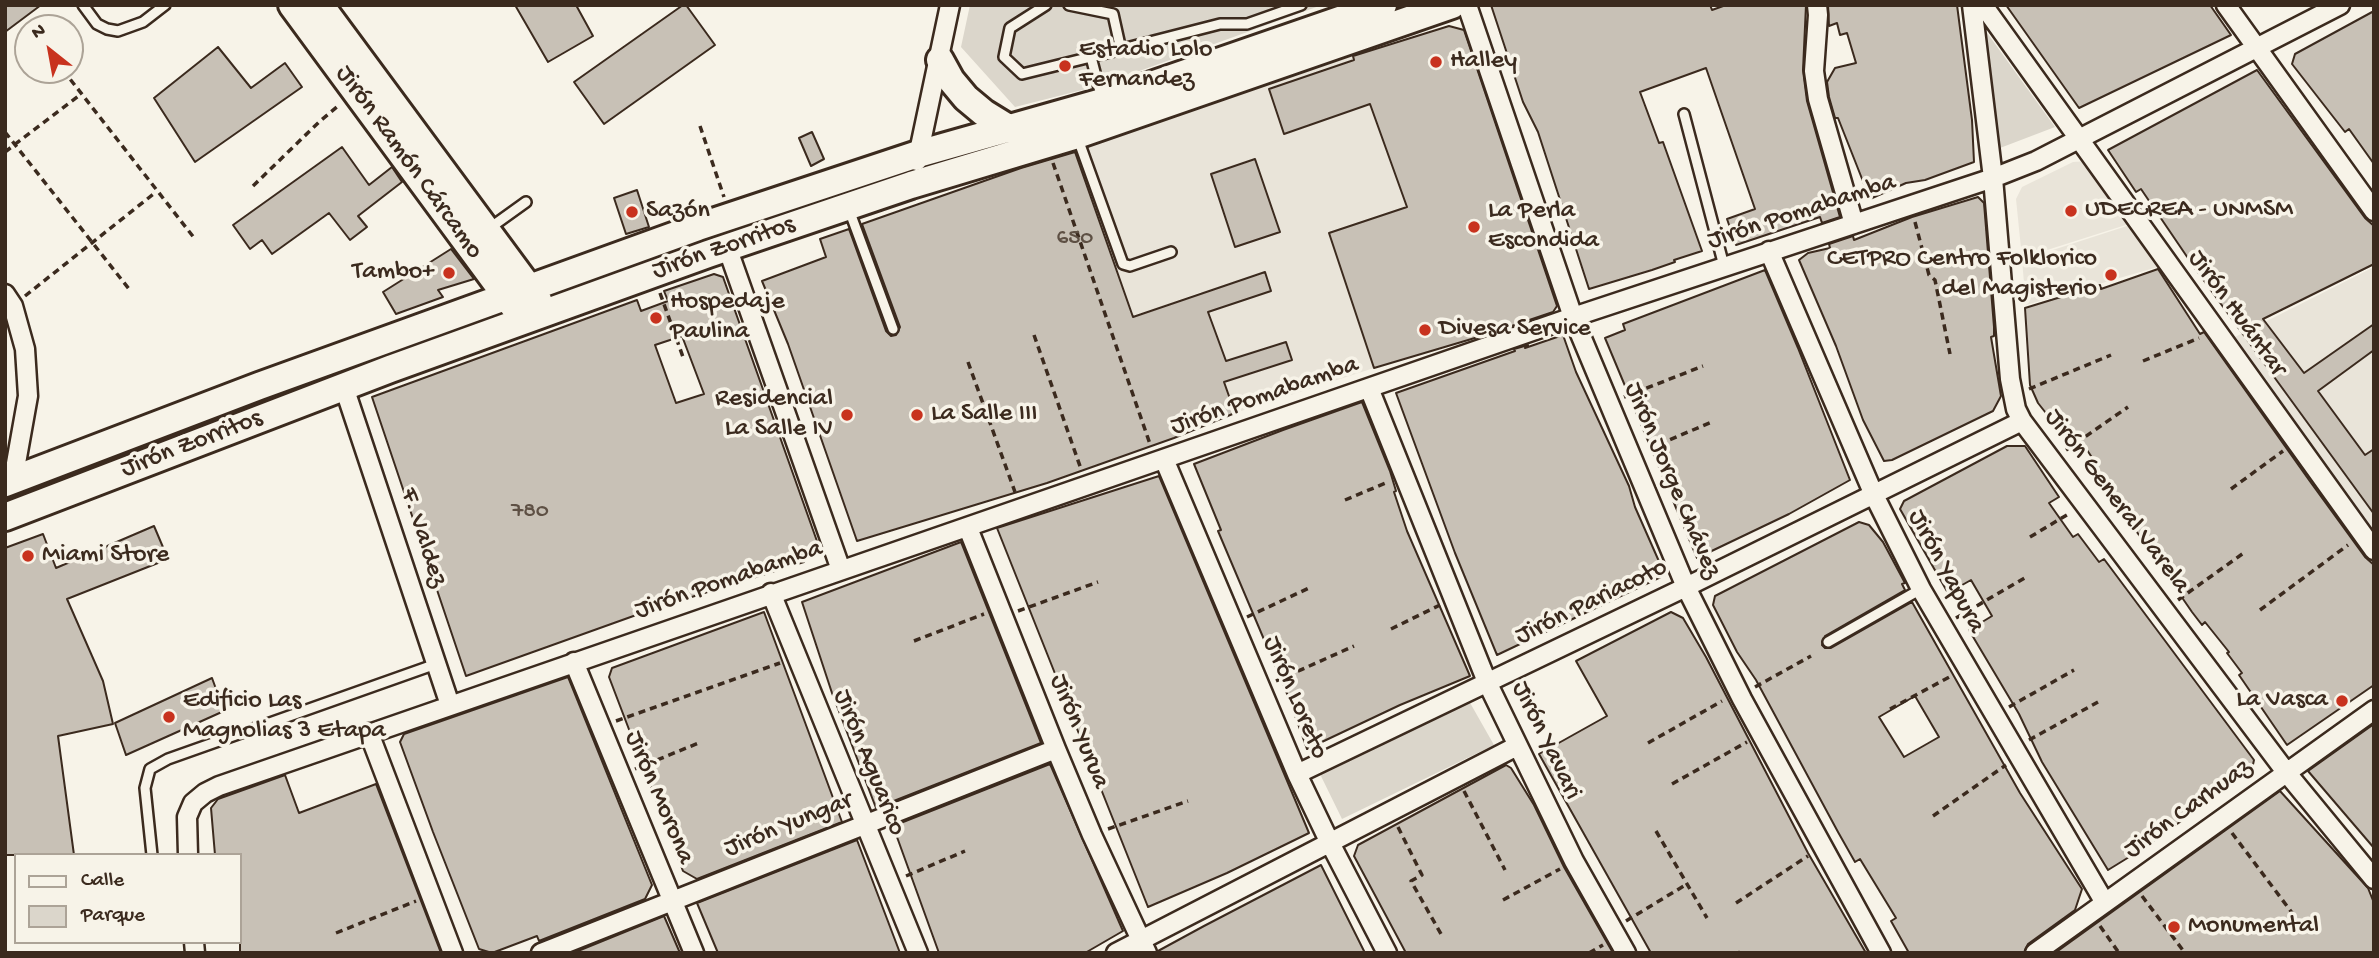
<!DOCTYPE html>
<meta charset="utf-8">
<style>
body{margin:0}
#map{position:relative;width:2379px;height:958px;overflow:hidden;background:#f7f3e8;font-family:"Gochi Hand",sans-serif}
canvas{display:block}
.frame{position:absolute;inset:0;border:7px solid #3b2a1e;pointer-events:none}
.legend{position:absolute;left:14px;top:853px;width:228px;height:91px;box-sizing:border-box;background:#f7f3e8;border:2px solid #aca397;margin:0;padding:9px 12px;list-style:none;font-size:21px;color:#3b2a1e}
.legend li{display:flex;align-items:center;gap:14px;height:35px}
.legend b{width:35px;border:2px solid #aca397}
.north{position:absolute;left:14px;top:14px;width:70px;height:70px;box-sizing:border-box;background:#f7f3e8;border:2px solid #aca397;border-radius:50%;rotate:329deg;font-size:19px;font-weight:700;line-height:28px;text-align:center;color:#3b2a1e}
.north::after{content:'';display:block;margin:auto;width:24px;height:32px;background:#c8321e;clip-path:polygon(50% 0,100% 100%,50% 72%,0 100%)}
</style>
<div id="map">
<canvas width="2379" height="958"></canvas>
<div class="frame"></div>
<ul class="legend">
<li><b style="height:9px;background:#f7f3e8"></b>Calle</li>
<li><b style="height:19px;background:#dbd6cb"></b>Parque</li>
</ul>
<div class="north">N</div>
</div>
<script>
const context = document.querySelector('canvas').getContext('2d');
context.lineJoin = 'round';
function paint(path, color) { context.fillStyle = color; context.fill(path, 'evenodd'); }
const toPath = rows => new Path2D(rows.map(r => 'M' + r).join(''));
function strokePath(path, color, width, dash) { context.strokeStyle = color; context.lineWidth = width; context.lineCap = dash ? 'butt' : 'round'; context.setLineDash(dash || []); context.stroke(path); }
function drawText(font, color, halo, rows, align = 'center') {
  context.font = font + ' "Gochi Hand",sans-serif'; context.lineWidth = 7; context.setLineDash([]); context.textBaseline = 'middle'; context.strokeStyle = halo; context.fillStyle = color; for (const [text, x, y, turn = 0] of rows) {
    context.save(); context.translate(x, y); context.rotate((+turn || 0) * Math.PI / 180); context.textAlign = isNaN(turn) ? turn : align; if (halo) context.strokeText(text, 0, 0); context.fillText(text, 0, 0); context.restore();
  }
}
paint(toPath([
 [1353,56,1407,207,1330,234,1374,368,1235,413,1211,345,1219,342,1201,292,1133,317,1075,148],
 [2089,161,2132,223,2022,258,2016,199,2022,187,2073,162],
 [2133,224,2161,266,2026,305,2022,260],
 [2374,267,2374,532,2235,337]
]), '#e9e4d9');
paint(toPath([
 [970,5,1322,5,1098,86,1015,107,961,47],
 [1985,30,2055,127,2000,148],
 [1469,701,1494,745,1342,819,1319,772]
]), '#dbd6cb');
const building = toPath([
 [5,5,41,5,5,32,5,5],
 [515,5,576,5,593,36,548,62,515,5],
 [683,5,686,5,715,45,604,124,574,82,683,5],
 [1491,5,1710,5,1712,10,1726,5,1806,5,1803,70,1807,101,1840,217,1822,223,1820,217,1736,245,1727,219,1755,209,1706,68,1640,92,1659,143,1663,142,1702,251,1674,260,1675,262,1652,270,1589,289,1538,132,1523,102,1491,5],
 [1828,5,1957,5,1972,120,1974,162,1925,180,1906,183,1870,199,1838,118,1835,118,1829,97,1827,82,1835,68,1856,63,1847,33,1840,35,1837,23,1829,26,1828,5],
 [2006,5,2210,5,2231,35,2079,108,2006,5],
 [2374,11,2374,164,2349,129,2345,132,2292,64,2295,54,2374,11],
 [1449,26,1464,30,1557,306,1553,312,1485,335,1374,368,1329,233,1407,207,1370,104,1284,134,1269,89,1354,60,1353,56,1449,26],
 [218,47,251,88,285,63,302,87,195,162,154,98,218,47],
 [2257,70,2365,218,2374,226,2374,264,2263,319,2304,373,2374,324,2374,350,2318,391,2365,455,2374,449,2374,514,2194,267,2141,189,2136,192,2108,150,2257,70],
 [812,132,824,159,811,166,799,138,812,132],
 [342,147,369,185,392,167,402,182,358,216,367,227,350,240,329,213,272,254,262,240,250,249,233,225,342,147],
 [1075,152,1133,317,1265,272,1271,291,1208,312,1226,361,1286,342,1292,360,1224,382,1235,413,1174,438,1047,483,857,541,788,344,762,281,826,257,820,239,849,229,886,331,891,336,896,335,900,327,862,224,1021,168,1075,152],
 [1255,159,1280,232,1235,247,1211,174,1255,159],
 [637,190,649,227,626,234,614,198,637,190],
 [1978,197,1984,203,1994,327,1994,336,1991,337,2001,396,1993,411,1892,460,1884,461,1863,420,1836,346,1799,260,1808,253,1830,248,1829,244,1853,236,1854,240,1912,217,1978,197],
 [451,249,474,279,438,290,443,297,396,314,383,292,451,249],
 [2158,269,2200,334,2204,332,2309,480,2365,557,2374,565,2374,685,2287,745,2239,675,2242,673,2227,653,2229,652,2205,622,2202,625,2192,612,2130,522,2085,465,2093,459,2077,435,2068,441,2038,403,2030,385,2025,308,2100,285,2101,289,2158,269],
 [1765,270,1798,348,1850,480,1789,514,1697,558,1605,338,1625,330,1623,324,1765,270],
 [714,274,723,277,818,544,804,562,653,609,466,676,372,397,637,300,641,311,668,301,664,291,714,274],
 [682,336,704,394,676,403,655,345,682,336],
 [1563,335,1576,372,1629,486,1635,507,1665,575,1497,655,1455,553,1396,393,1515,351,1514,349,1528,345,1525,348,1563,335],
 [1362,402,1390,471,1396,491,1394,492,1407,531,1470,676,1400,705,1307,749,1288,696,1218,531,1221,530,1194,464,1283,430,1362,402],
 [2007,446,2025,446,2059,497,2049,503,2073,537,2078,534,2099,562,2104,559,2254,760,2252,769,2225,789,2147,846,2108,870,2042,762,2019,714,1969,630,1992,616,1971,580,1948,593,1900,509,1904,501,2007,446],
 [1159,476,1309,833,1227,873,1148,907,997,528,1159,476],
 [1859,522,1869,525,1883,542,1905,583,1902,584,1905,590,1825,636,1822,645,1825,648,1831,648,1912,602,2020,793,2082,889,2075,910,2028,944,2024,953,1909,953,1891,921,1896,918,1860,859,1855,862,1838,832,1756,680,1737,652,1713,605,1715,596,1859,522],
 [1915,696,1939,737,1904,757,1879,717,1915,696],
 [154,526,168,559,67,599,103,681,113,724,58,736,74,855,5,855,5,548,43,534,56,568,154,526],
 [961,542,1041,743,876,808,832,693,802,602,961,542],
 [764,612,842,822,697,879,683,871,609,677,612,668,764,612],
 [1671,612,1683,618,1706,657,1808,853,1866,953,1651,953,1539,754,1607,716,1576,661,1671,612],
 [568,677,652,885,645,899,539,941,537,936,492,953,479,949,433,832,400,742,404,734,568,677],
 [212,678,224,711,126,755,115,723,212,678],
 [2374,724,2374,848,2308,771,2374,724],
 [1050,764,1123,931,1085,953,939,953,893,826,1050,764],
 [1506,765,1511,768,1534,805,1564,867,1613,953,1406,953,1354,856,1358,845,1506,765],
 [285,775,299,813,376,784,441,953,240,953,240,855,215,855,211,808,218,799,285,775],
 [2280,791,2368,888,2374,903,2374,953,2055,953,2280,791],
 [857,840,900,953,718,953,697,903,857,840],
 [1321,865,1365,953,1158,953,1158,951,1204,926,1321,865],
 [664,916,680,953,573,953,664,916]
]);
paint(building, '#c8c1b6');
strokePath(building, '#3b2a1e', 2);
const lane = toPath([
 [83,5,97,24,107,29,118,31,143,22,165,5],
 [1046,5,1010,28,1004,57,1022,74,1091,57],
 [1069,5,1113,14,1121,50],
 [1102,99,1091,57,1220,24,1247,24,1301,5],
 [1684,114,1724,266],
 [1078,139,1123,264,1130,266,1171,252],
 [848,207,893,329],
 [487,230,526,202],
 [1828,642,1921,589],
 [152,855,145,788,150,769,168,759,436,664]
]);
const street = toPath([
 [1467,5,1573,317,1686,587,1742,699,1881,953],
 [1817,5,1818,15,1814,71,1818,99,1854,224],
 [1972,5,1993,178,2010,379,2016,409,2022,421,2286,772,2374,879],
 [1983,5,2374,550],
 [2226,5,2374,211],
 [917,161,950,5],
 [727,247,841,570],
 [1769,251,1874,495,1921,589,2105,903],
 [5,294,13,306,25,349,28,396,13,480],
 [344,387,450,705],
 [1369,388,1487,682,1574,861,1626,953],
 [1164,459,1297,774,1329,841,1387,953],
 [968,528,1056,749,1092,835,1147,953],
 [771,593,918,953],
 [574,662,694,953],
 [369,733,453,953],
 [1297,774,1686,587,2022,421],
 [188,855,187,817,193,803,205,793,219,786,1573,317,1993,178,2036,161,2340,5],
 [194,942,195,953],
 [541,953,1056,749],
 [1116,953,1517,746],
 [2035,953,2374,710]
]);
const secondary = toPath([
 [292,5,515,308],
 [320,5,538,300],
 [940,60,951,80,966,98,984,113,1010,129],
 [5,483,259,386,698,227,918,154,1102,102,1383,5],
 [5,517,390,369,708,254,911,185,1077,135,1452,5]
]);
strokePath(lane, '#3b2a1e', 14);
strokePath(street, '#3b2a1e', 23);
strokePath(secondary, '#3b2a1e', 32);
strokePath(toPath([
 [63,70,195,239],
 [700,126,724,197],
 [5,132,129,289],
 [5,152,81,94],
 [1053,163,1150,444],
 [253,186,319,122,338,106],
 [1915,222,1929,275,1935,280,1950,354],
 [660,293,683,357],
 [25,296,156,192],
 [1034,335,1081,469],
 [2143,361,2199,338],
 [968,362,1015,492],
 [2029,389,2111,355],
 [1624,397,1703,366],
 [1648,449,1714,421],
 [2066,450,2128,407],
 [2231,489,2283,451],
 [1345,500,1388,482],
 [2030,537,2070,513],
 [2178,600,2245,552],
 [2260,610,2348,545],
 [1018,611,1098,582],
 [1247,617,1309,588],
 [1956,618,2028,576],
 [1391,629,1440,605],
 [914,641,984,614],
 [1276,681,1354,646],
 [1755,687,1811,656],
 [2009,707,2074,670],
 [1890,709,1953,675],
 [616,721,780,663],
 [2029,740,2098,702],
 [1648,743,1722,701],
 [635,769,701,742],
 [1672,784,1747,742],
 [1464,791,1505,870],
 [1933,816,2006,765],
 [1398,827,1422,875,1411,881,1441,934],
 [1108,829,1188,801],
 [1656,831,1707,918],
 [2232,833,2296,918],
 [906,876,965,851],
 [2142,896,2185,953],
 [1503,900,1560,869],
 [1736,903,1808,856],
 [1626,921,1687,884],
 [2100,926,2119,953],
 [336,933,416,901],
 [1589,953,1603,945],
 [1738,953,1740,952]
]), '#3b2a1e', 3.5, [7, 5]);
strokePath(lane, '#f7f3e8', 9);
strokePath(street, '#f7f3e8', 18);
strokePath(secondary, '#f7f3e8', 26);
for (const [x, y, r, color] of [
 [1436,62,7,"#c8321e"],
 [1065,66,7,"#c8321e"],
 [2071,211,7,"#c8321e"],
 [632,212,7,"#c8321e"],
 [1474,227,7,"#c8321e"],
 [449,273,7,"#c8321e"],
 [2111,275,7,"#c8321e"],
 [656,318,7,"#c8321e"],
 [1425,330,7,"#c8321e"],
 [847,415,7,"#c8321e"],
 [917,415,7,"#c8321e"],
 [28,556,7,"#c8321e"],
 [2342,701,7,"#c8321e"],
 [169,717,7,"#c8321e"],
 [2174,927,7,"#c8321e"]
]) { const dot = new Path2D(); dot.arc(x, y, r, 0, 2 * Math.PI); context.fillStyle = color; context.fill(dot); strokePath(dot, '#f7f3e8', 2.5); }
drawText('23px', '#5e5044', null, [
 ["650",1075,239],
 ["780",530,512]
]);
drawText('26px', '#3b2a1e', '#f7f3e8', [
 ["Estadio Lolo",1079,51],
 ["Fernandez",1079,81],
 ["Halley",1450,62],
 ["UDECREA - UNMSM",2085,211],
 ["Sazón",646,212],
 ["La Perla",1488,212],
 ["Escondida",1488,242],
 ["CETPRO Centro Folklorico",2097,260,"right"],
 ["del Magisterio",2097,290,"right"],
 ["Tambo+",435,273,"right"],
 ["Hospedaje",670,303],
 ["Paulina",670,333],
 ["Divesa Service",1439,330],
 ["Residencial",833,400,"right"],
 ["La Salle IV",833,430,"right"],
 ["La Salle III",931,415],
 ["Miami Store",42,556],
 ["La Vasca",2328,701,"right"],
 ["Edificio Las",183,702],
 ["Magnolias 3 Etapa",183,732],
 ["Monumental",2188,927]
], 'left');
drawText('26px', '#3b2a1e', '#f7f3e8', [
 ["Jirón Ramón Cárcamo",408,163,54],
 ["Jirón Pomabamba",1802,213,-18],
 ["Jirón Zorritos",724,249,-19],
 ["Jirón Huántar",2236,314,54],
 ["Jirón Pomabamba",1265,397,-19],
 ["Jirón Zorritos",192,445,-21],
 ["Jirón Jorge Chávez",1671,481,67],
 ["Jirón General Varela",2116,502,53],
 ["F. Valdez",422,538,72],
 ["Jirón Yapura",1945,572,62],
 ["Jirón Pomabamba",729,581,-19],
 ["Jirón Pariacoto",1592,603,-26],
 ["Jirón Loreto",1294,698,67],
 ["Jirón Yurua",1078,732,68],
 ["Jirón Yavari",1545,741,64],
 ["Jirón Aguarico",868,763,68],
 ["Jirón Morona",658,798,67],
 ["Jirón Carhuaz",2189,810,-36],
 ["Jirón Yungar",789,826,-22]
]);
</script>
